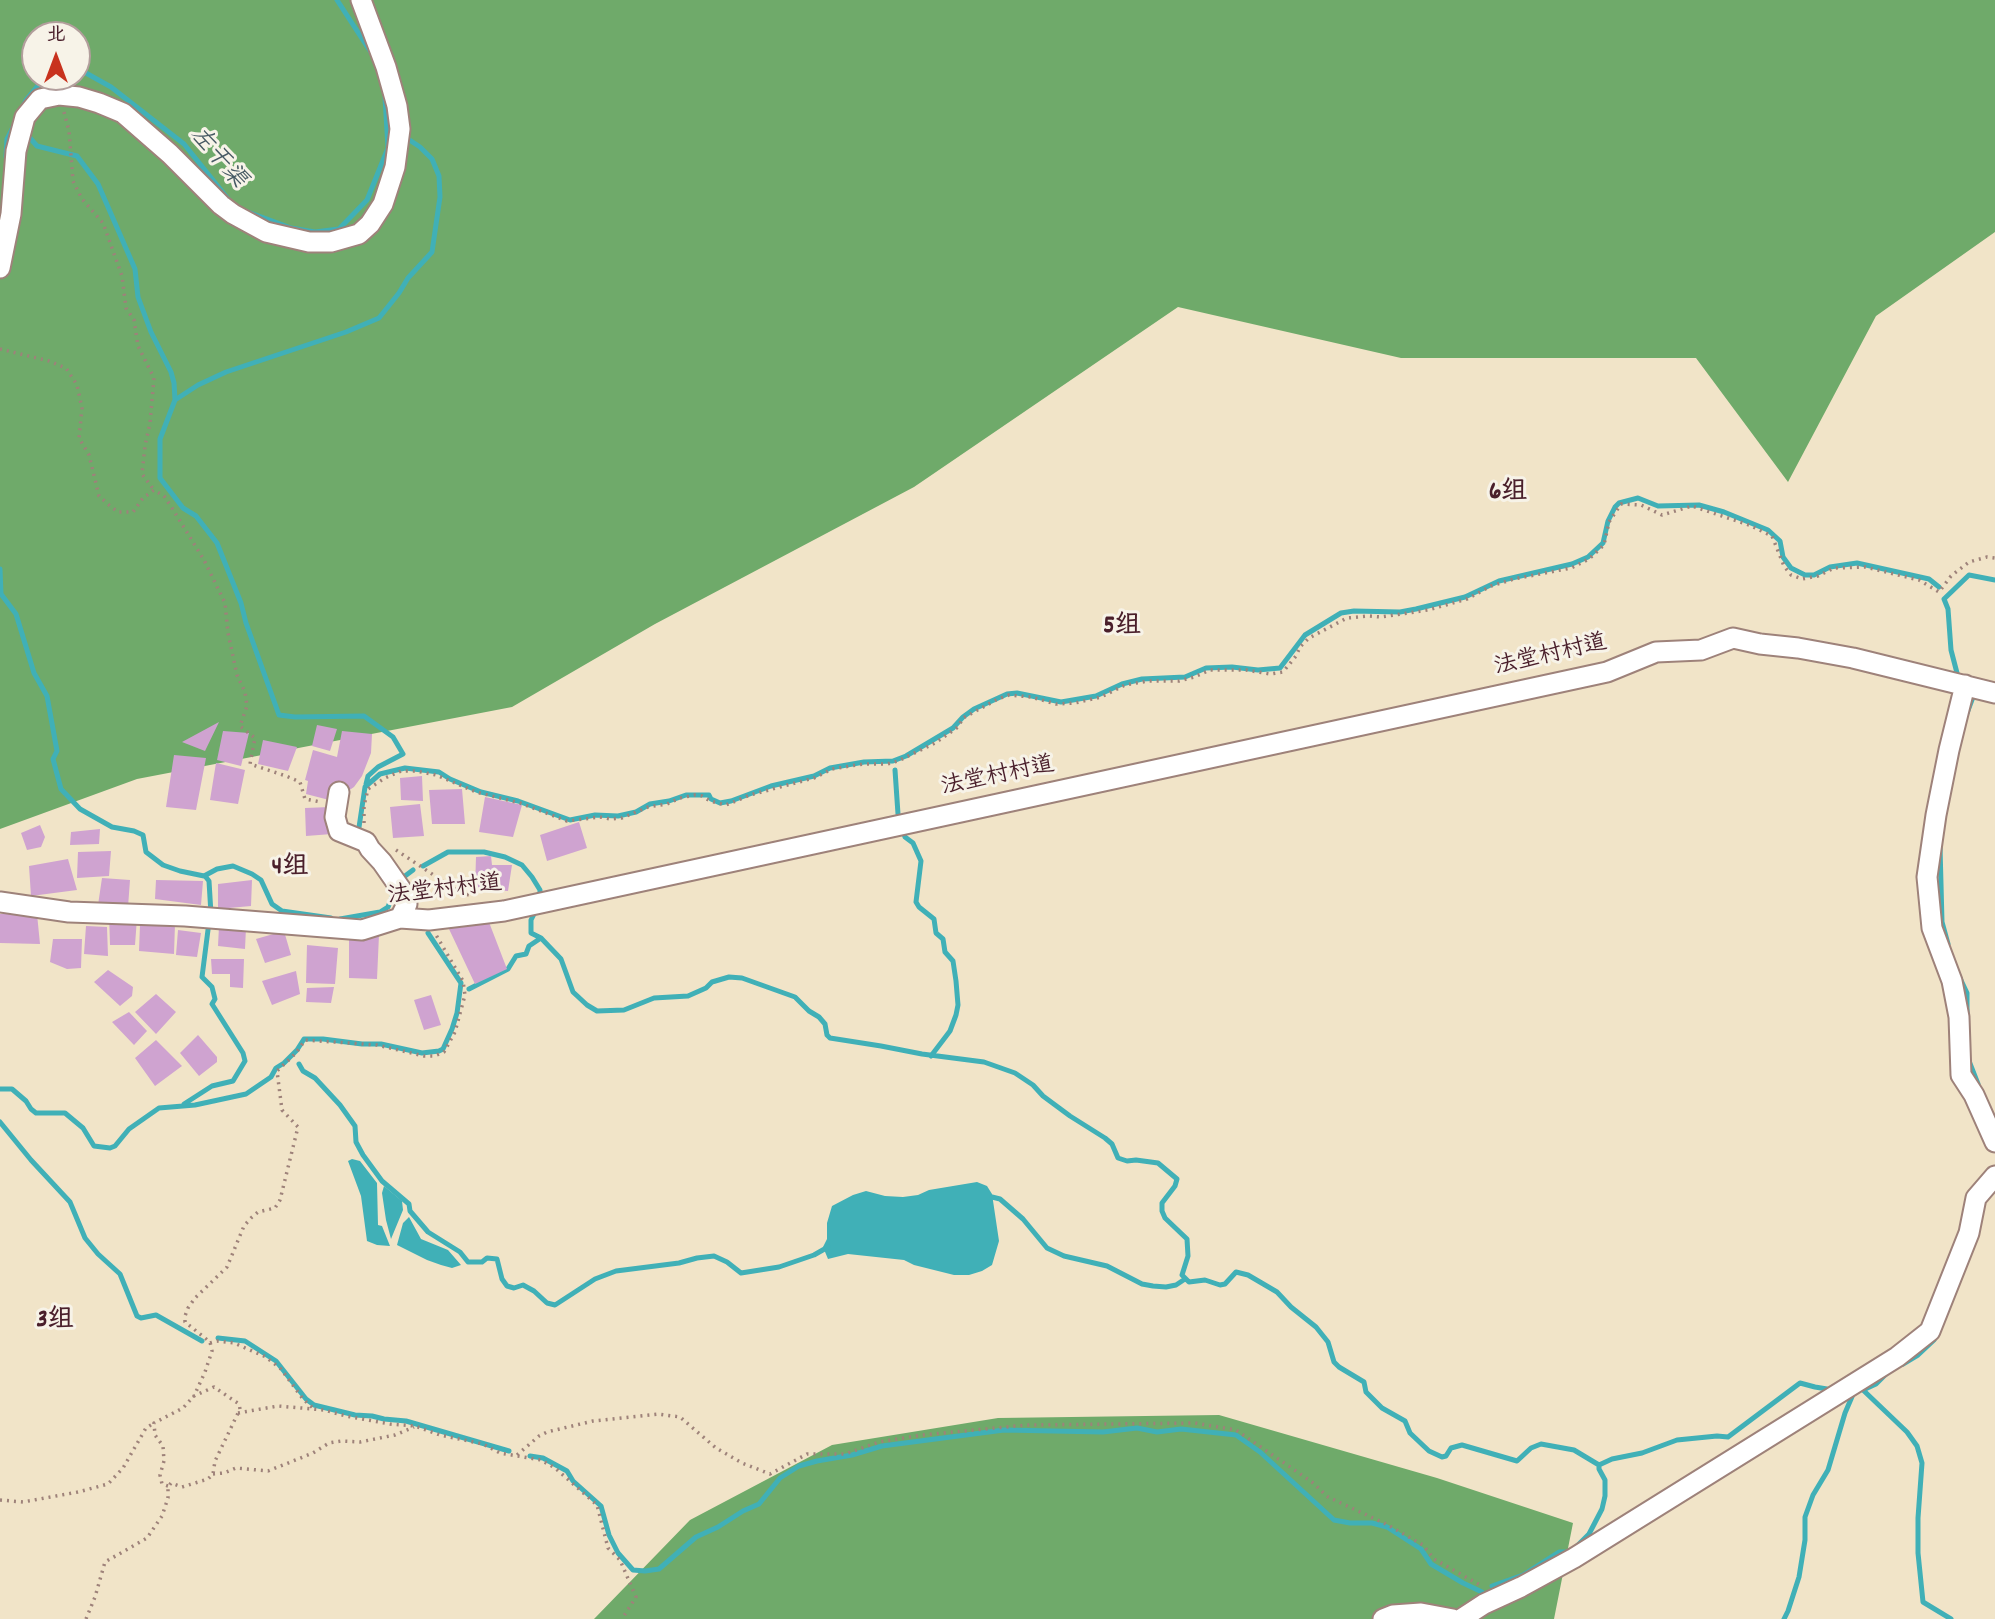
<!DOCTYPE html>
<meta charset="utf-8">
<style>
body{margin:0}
#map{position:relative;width:1995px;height:1619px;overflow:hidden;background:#f1e4c8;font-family:Dekko,"LXGW WenKai TC",sans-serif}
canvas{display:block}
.north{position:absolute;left:21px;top:21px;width:70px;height:70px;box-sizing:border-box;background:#f7f3e8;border:2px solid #b29e9c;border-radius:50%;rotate:0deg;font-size:19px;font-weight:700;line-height:28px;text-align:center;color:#4a1f2b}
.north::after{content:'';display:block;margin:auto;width:24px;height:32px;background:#c8321e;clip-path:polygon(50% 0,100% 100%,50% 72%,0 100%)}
</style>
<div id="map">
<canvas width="1995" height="1619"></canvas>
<div class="north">北</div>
</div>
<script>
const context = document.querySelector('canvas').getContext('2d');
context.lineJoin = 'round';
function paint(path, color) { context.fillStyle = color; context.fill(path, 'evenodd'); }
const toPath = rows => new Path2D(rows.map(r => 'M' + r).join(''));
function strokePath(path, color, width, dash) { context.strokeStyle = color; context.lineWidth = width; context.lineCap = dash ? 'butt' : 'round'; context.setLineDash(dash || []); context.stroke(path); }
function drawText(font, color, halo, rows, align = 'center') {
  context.font = font + ' Dekko,"LXGW WenKai TC",sans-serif'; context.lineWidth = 6; context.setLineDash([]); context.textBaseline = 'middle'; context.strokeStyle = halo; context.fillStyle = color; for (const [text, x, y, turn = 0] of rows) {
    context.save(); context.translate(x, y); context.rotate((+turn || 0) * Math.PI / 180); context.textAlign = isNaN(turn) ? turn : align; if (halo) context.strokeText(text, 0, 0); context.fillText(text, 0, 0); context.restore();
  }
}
paint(toPath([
 [0,0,1995,0,1995,232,1876,316,1788,482,1696,358,1401,358,1178,307,914,487,655,624,512,707,137,779,0,829],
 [35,35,77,35,77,77,35,77],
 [1219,1415,1437,1478,1573,1523,1554,1619,594,1619,690,1520,832,1445,998,1418]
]), '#6faa6a');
paint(toPath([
 [352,1159,360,1161,377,1183,378,1225,382,1226,390,1246,377,1245,367,1241,361,1196,348,1161],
 [977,1182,987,1186,992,1194,999,1241,992,1265,982,1271,969,1275,954,1275,914,1265,904,1260,848,1254,828,1259,823,1247,827,1239,827,1223,832,1206,853,1195,866,1191,885,1196,903,1197,918,1195,929,1190],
 [384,1186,402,1201,403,1210,391,1239,386,1220,382,1193],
 [409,1217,421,1239,448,1250,461,1265,452,1268,441,1265,427,1260,397,1245,403,1223]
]), '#40b0b7');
strokePath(toPath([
 [337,0,372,54],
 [77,68,111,87,184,144,229,200],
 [22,108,26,100,45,77],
 [30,138,37,146,77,156,98,184,135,269,138,297,151,332,171,372,174,383,175,400],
 [6,157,7,139,15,123],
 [248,212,291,228,315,232,339,229,367,200,388,148,385,97],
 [0,569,1,594,16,614,34,673,47,696,57,751,53,759,61,789,80,809,112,827,134,831,143,835,146,852,163,865,180,871,204,876,217,869,233,866,252,874,261,880,272,904,282,911,331,918],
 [1957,673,1951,650,1948,609,1944,599,1969,575,1995,580],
 [1967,713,1973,697],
 [895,770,898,814],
 [366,784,368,776,378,767,403,754,393,737,364,716,295,717,279,715,246,623,241,603,217,543,196,516,183,508,160,478,160,439,175,400,198,385,226,372,346,332,379,318,399,293,408,278,432,252,440,197,439,176,432,159,420,147,405,137],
 [358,834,365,787,380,774,405,768,439,772,450,779,481,792,518,801,570,820,595,815,618,816,636,812,650,804,669,801,686,795,709,795,711,799,720,803,731,801,771,786,814,776,830,768,864,762,893,761,906,756,953,728,963,717,974,709,1007,694,1017,693,1061,702,1067,701,1096,696,1122,684,1142,679,1185,677,1206,668,1232,667,1258,670,1280,668,1305,635,1341,613,1354,611,1400,612,1416,609,1465,597,1499,581,1572,564,1588,557,1603,543,1608,521,1615,507,1619,503,1638,498,1658,506,1699,505,1724,512,1768,530,1780,541,1783,557,1791,568,1805,575,1814,575,1830,567,1857,563,1929,579,1939,587],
 [904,834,905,837,913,843,921,861,916,902,919,907,934,919,936,933,943,939,945,952,953,961,956,981,958,1005,956,1015,950,1031,931,1056],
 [1940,846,1942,922,1948,944],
 [423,866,448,852,484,852,505,857,522,865,532,877,540,890,540,896],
 [205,876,209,881,211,914],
 [405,876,413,870],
 [534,914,531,920,531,933,541,938],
 [340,919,380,912,388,907,392,897],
 [1959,976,1967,993,1967,1013],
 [469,989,508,969,516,956,526,954,529,946,541,938,561,959,573,992,587,1005,597,1011,624,1010,654,998,688,996,706,988,712,982,729,977,742,978,795,997,809,1011,819,1017,825,1024,827,1035,830,1038,881,1046,922,1054,984,1062,1015,1073,1033,1085,1043,1096,1070,1116,1105,1138,1112,1144,1118,1158,1127,1161,1136,1160,1158,1163,1177,1179,1175,1186,1162,1203,1162,1211,1165,1218,1187,1239,1188,1256,1182,1275,1189,1282,1205,1280,1220,1285,1225,1284,1236,1272,1248,1275,1277,1292,1291,1307,1316,1327,1328,1342,1334,1362,1339,1367,1364,1382,1366,1392,1382,1408,1405,1421,1410,1433,1429,1451,1442,1457,1446,1456,1451,1448,1462,1445,1517,1461,1531,1448,1541,1444,1574,1450,1599,1465,1612,1459,1642,1453,1677,1440,1717,1436,1728,1437,1800,1383,1815,1387,1827,1389],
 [1969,1061,1978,1084],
 [299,1064,303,1071,315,1078,340,1105,355,1126,356,1142,363,1155,382,1181,409,1204,410,1211,428,1232,460,1252,468,1262,482,1262,487,1258,497,1259,502,1279,507,1286,514,1288,523,1285,534,1291,547,1303,555,1305,595,1279,616,1271,679,1263,697,1258,714,1256,727,1262,741,1273,779,1267,814,1255,828,1247],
 [0,1089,12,1089,26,1101,31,1109,36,1113,65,1113,83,1128,94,1146,110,1148,115,1146,129,1129,159,1108,195,1105,246,1094,271,1077,276,1068,284,1063,297,1050,304,1039,323,1039,362,1044,381,1044,422,1053,439,1051,443,1049,452,1029,457,1013,461,983,428,933],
 [184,1104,212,1086,233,1081,245,1061,243,1053,212,1004,215,999,212,987,202,977,209,922],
 [0,1122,31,1160,70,1202,85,1238,98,1254,120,1274,137,1316,141,1318,156,1315,202,1341],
 [992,1197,1000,1199,1023,1219,1047,1248,1064,1256,1107,1266,1142,1284,1153,1286,1166,1287,1176,1285,1185,1279],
 [218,1338,245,1341,276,1361,306,1399,314,1405,355,1415,372,1416,384,1419,406,1421,509,1451],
 [1903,1364,1918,1355,1934,1340,1937,1334],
 [1888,1372,1876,1384,1863,1390,1907,1432,1917,1446,1922,1463,1918,1518,1918,1553,1923,1602,1951,1619],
 [530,1456,543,1458,567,1471,573,1481,601,1506,609,1535,618,1553,633,1570,645,1571,659,1569,696,1537,718,1527,743,1511,759,1504,780,1478,799,1466,817,1461,852,1455,882,1446,1004,1430,1103,1432,1137,1428,1157,1432,1181,1429,1236,1435,1260,1452,1334,1520,1350,1523,1372,1523,1387,1527,1421,1549,1431,1564,1463,1583,1482,1592],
 [1492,1586,1523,1575,1559,1552,1571,1552,1589,1534,1602,1509,1605,1496,1605,1480,1599,1469,1599,1465],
 [1784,1619,1788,1611,1799,1577,1805,1540,1805,1517,1813,1495,1828,1470,1845,1413,1854,1392]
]), '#40b0b7', 5);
paint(toPath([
 [219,722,205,751,182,742],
 [317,725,337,729,330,751,312,746],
 [223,731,249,733,241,766,217,760],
 [342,731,372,734,371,753,362,776,354,787,333,801,306,794,308,781,305,780,313,750,337,757],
 [263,740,297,747,288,771,258,764],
 [174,755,206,758,196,810,166,807],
 [216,763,245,770,238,804,210,800],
 [422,776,423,801,401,800,400,778],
 [462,789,465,824,432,824,429,790],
 [485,797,522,805,513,837,479,832],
 [420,804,424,836,393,838,390,807],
 [330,807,332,834,306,836,305,808],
 [579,822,587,848,547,861,540,835],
 [40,825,45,837,41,847,27,850,21,833],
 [100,829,99,844,70,845,71,832],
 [111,851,109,876,77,878,78,852],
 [491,856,492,865,512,865,508,891,475,889,476,857],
 [68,859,77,890,31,896,29,866],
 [102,878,130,880,128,907,98,905],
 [156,880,203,881,201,905,155,899],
 [252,880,251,906,218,909,218,884],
 [0,914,37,914,40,944,0,943],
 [109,914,137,918,135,945,110,945],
 [487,917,507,969,475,984,449,929],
 [175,924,174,954,139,951,140,925],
 [86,926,107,927,108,956,84,954],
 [219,926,246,928,245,949,218,946],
 [178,930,201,933,197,957,176,955],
 [284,931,291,955,265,963,256,939],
 [349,933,379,935,377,979,349,978],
 [53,939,82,939,81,968,67,969,50,962],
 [307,945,338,948,335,984,306,983],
 [211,959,244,959,243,988,230,987,230,974,212,974],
 [108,970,133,987,132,996,120,1006,94,982],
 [296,971,300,994,272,1005,262,981],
 [334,987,331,1003,306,1002,307,988],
 [156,994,176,1012,156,1034,135,1012],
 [431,995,441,1025,424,1030,414,1000],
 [129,1012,147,1031,134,1045,112,1022],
 [198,1035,217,1057,217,1062,199,1076,180,1053],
 [156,1040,182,1066,155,1086,135,1058]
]), '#cfa3d0');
const street = toPath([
 [0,268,11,214,16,151,25,117,40,99,59,95,79,97,99,103,123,113,170,154,221,205,233,214,266,232,309,242,331,242,359,234,370,224,383,204,395,167,400,129,397,106,386,67,361,0],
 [1965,685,1949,750,1936,815,1927,877,1932,928,1952,981,1959,1017,1961,1075,1974,1095,1995,1142],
 [339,792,335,817,339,831,366,842,370,849,382,862,405,895,407,904,400,918],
 [0,902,69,912,185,916,362,930,400,918,429,920,504,911,1607,672,1656,652,1701,650,1733,638,1760,644,1798,648,1853,658,1995,693],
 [1383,1619,1393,1615,1421,1613,1453,1619],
 [1461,1619,1484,1604,1521,1587,1574,1558,1897,1357,1930,1331,1969,1233,1976,1198,1995,1176]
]);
strokePath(street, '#9e827a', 23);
strokePath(toPath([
 [64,112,69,131,73,181,82,199,103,223,122,276,126,308,134,320,138,346,154,378,150,423,145,446,142,474,154,490],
 [0,349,49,361,66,368,77,385,82,408,79,438,89,455,99,496,109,505,118,512,133,512,143,498,154,490,164,496,172,508,204,560,225,603,228,633,237,675,245,692,247,706,240,726,255,738,250,764,286,776,300,782,305,799,321,802],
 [364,823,364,806,368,789,385,778,401,771,416,771,436,775,476,792,520,803,567,821,600,817,610,819,622,818,648,807,667,804,680,798,695,795,702,796,710,801,726,805,750,795,814,778,832,769,863,764,887,764,898,761,935,743,958,727,963,718,998,699,1009,695,1031,697,1056,704,1075,703,1101,697,1125,685,1148,681,1179,681,1194,677,1210,670,1246,670,1270,674,1283,672,1296,656,1300,647,1309,638,1347,618,1369,616,1381,617,1428,610,1467,599,1491,586,1514,579,1571,568,1589,559,1604,545,1609,522,1621,504,1641,505,1662,515,1692,506,1749,525,1772,536,1784,566,1791,575,1802,579,1818,576,1834,568,1865,567,1919,580,1939,592,1951,576,1969,562,1987,557,1995,558],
 [396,850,459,892,472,896],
 [210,1343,217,1341,234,1343,266,1357,281,1369,303,1399,314,1409],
 [238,1413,278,1406,324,1410,346,1416,390,1424,415,1426,440,1435,483,1444,500,1453,541,1460,555,1468,597,1505,608,1548,620,1560,636,1597,622,1619],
 [517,1455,539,1436,547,1432,593,1421,658,1414,680,1417,716,1448,742,1463,770,1474,807,1454,845,1454,879,1442,922,1435,1027,1425,1195,1423,1236,1430,1312,1482,1328,1497,1386,1524,1423,1545,1434,1559,1480,1585],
 [213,1474,224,1473,236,1468,268,1471,313,1453,329,1443,341,1441,360,1442,395,1435,414,1427],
 [168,1486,162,1484,160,1475,164,1461,163,1446,155,1435,154,1423,183,1408,194,1396],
 [0,1500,23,1502,78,1492,108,1484,123,1468,146,1428,154,1423],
 [86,1619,95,1597,105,1562,147,1538,162,1516,168,1498,168,1487,171,1483,182,1487,208,1479,213,1474,215,1461,240,1409,239,1404,214,1387,194,1396,205,1372,212,1351,210,1342,185,1322,185,1316,188,1308,195,1298,227,1267,244,1226,251,1218,258,1212,275,1208,280,1200,298,1127,282,1110,277,1071,296,1053,305,1040,377,1045,424,1056,434,1056,444,1052,455,1032,465,995,463,981,436,935]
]), '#9e827a', 3.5, [2, 5]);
strokePath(street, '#fff', 19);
drawText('23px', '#4a1f2b', '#f7f3e8', [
 ["法堂村村道",1551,657,-13],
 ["法堂村村道",998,778,-12],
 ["法堂村村道",445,892,-7]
]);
drawText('italic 24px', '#465963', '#f7f3e8', [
 ["左干渠",216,159,49]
]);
drawText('bold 26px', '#4a1f2b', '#f7f3e8', [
 ["6组",1508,494],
 ["5组",1122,628],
 ["4组",290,869],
 ["3组",55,1322]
]);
</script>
